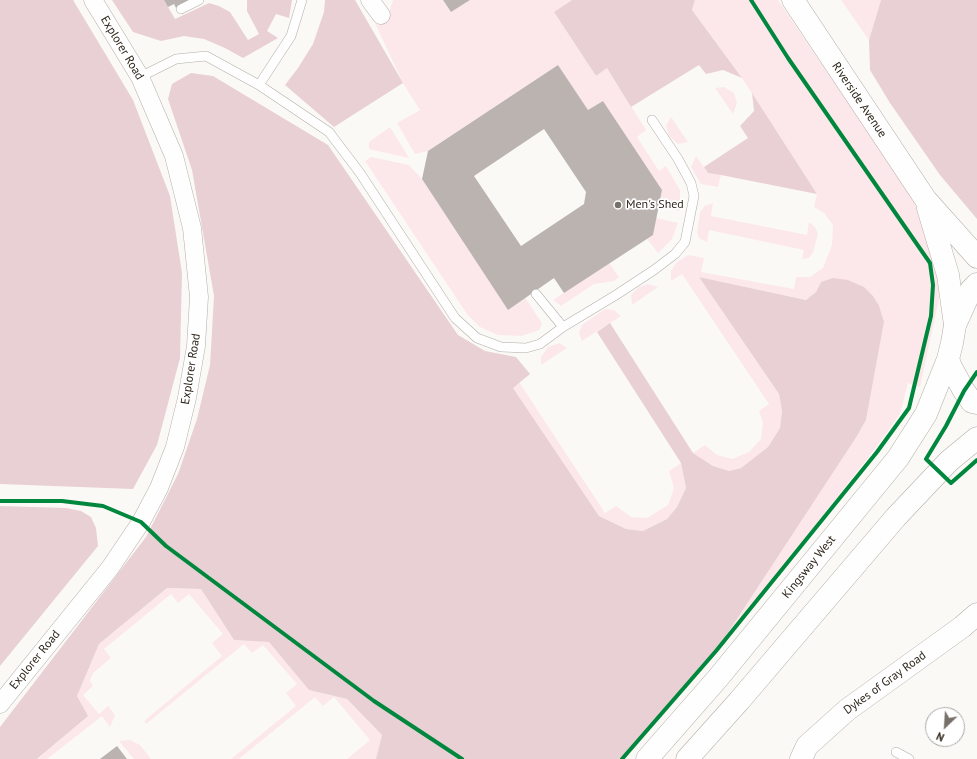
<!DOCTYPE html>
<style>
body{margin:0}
#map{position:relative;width:977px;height:759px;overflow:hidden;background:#fbf9f6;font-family:"PT Sans",sans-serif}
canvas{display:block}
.north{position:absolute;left:925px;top:707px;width:40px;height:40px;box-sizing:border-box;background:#fff;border:1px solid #aba8a4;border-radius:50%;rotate:205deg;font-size:11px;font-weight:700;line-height:16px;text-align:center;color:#2e261c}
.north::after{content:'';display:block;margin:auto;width:14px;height:18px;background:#767068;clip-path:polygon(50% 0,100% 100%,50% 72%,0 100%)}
</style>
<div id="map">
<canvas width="977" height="759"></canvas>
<div class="north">N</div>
</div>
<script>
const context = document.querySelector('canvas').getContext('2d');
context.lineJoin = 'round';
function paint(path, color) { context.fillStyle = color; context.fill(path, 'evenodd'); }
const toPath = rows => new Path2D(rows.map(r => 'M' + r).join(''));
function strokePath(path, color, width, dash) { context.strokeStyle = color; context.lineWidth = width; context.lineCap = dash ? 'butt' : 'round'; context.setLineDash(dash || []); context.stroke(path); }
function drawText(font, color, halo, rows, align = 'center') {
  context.font = font + ' "PT Sans",sans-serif'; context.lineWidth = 3.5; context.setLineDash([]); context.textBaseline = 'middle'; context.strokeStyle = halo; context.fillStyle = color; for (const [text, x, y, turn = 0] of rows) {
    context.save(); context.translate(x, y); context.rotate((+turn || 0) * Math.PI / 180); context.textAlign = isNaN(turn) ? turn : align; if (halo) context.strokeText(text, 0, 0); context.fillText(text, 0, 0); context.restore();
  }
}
paint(toPath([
 [393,0,443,0,451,12,470,0,572,0,554,12,596,76,607,68,646,130,637,137,659,171,666,166,680,190,680,211,659,207,662,190,603,101,588,110,558,65,428,151,415,154,397,123,420,110,403,83,375,23,389,13],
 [695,0,778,0,912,197,936,257,939,299,920,387,908,383,900,414,875,449,716,651,857,436,866,420,884,322,821,282,816,292,806,300,699,277,779,394,782,411,780,428,768,447,741,468,729,471,713,466,693,453,705,445,717,455,732,459,749,452,761,439,763,422,759,411,769,404,682,274,671,281,671,271,676,263,688,255,704,258,701,272,794,289,796,277,810,277,823,268,832,245,833,225,824,213,814,207,817,194,742,78,692,10],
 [841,0,881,0,869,40],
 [724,87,734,93,737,103,733,114,715,88],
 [671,117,688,142,678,144,669,136,666,126],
 [390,127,409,158,369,149,369,142],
 [696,156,708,173,721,174,718,187,701,184,691,167],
 [371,157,409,165,422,179,508,309,525,298,542,323,539,330,521,336,498,335,480,327,467,314,365,161],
 [713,203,711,216,807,235,809,222,815,227,818,234,813,252,809,258,802,259,804,250,709,230,707,242,700,239,697,233,700,212,705,206],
 [656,218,678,223,672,239,658,253,647,239,653,235],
 [609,263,619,277,614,281,594,284,561,306,553,300],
 [648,284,658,287,632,305,631,295,639,287],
 [605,309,614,310,621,316,582,341,579,333,582,325],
 [560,343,567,348,541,365,541,357,548,347],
 [519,382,605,513,616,506,631,517,647,518,668,505,674,488,669,471,681,463,686,488,677,507,667,519,643,531,626,529,599,516,512,387],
 [167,588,201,589,234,640,269,642,309,690,347,699,382,735,376,759,347,759,370,740,334,697,323,706,315,697,239,759,231,759,296,706,286,693,297,684,263,645,252,653,244,644,146,724,144,721,222,656,212,643,223,634,189,594,178,603,171,594,104,649,111,658,93,673,90,680,93,686,83,695,99,714,108,706,115,715,110,727,102,716,47,759,38,759,87,716,77,696,99,644],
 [130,740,140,745,151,759,134,759,119,741]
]), '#fce8ea');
paint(toPath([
 [0,0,73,0,133,100,170,196,182,273,180,358,157,445,133,489,0,484],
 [112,0,164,0,175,19,209,3,219,6,230,12,248,40,259,34,247,11,247,0,292,0,289,18,276,14,267,31,278,38,243,58,225,48,204,39,184,36,161,41,133,32],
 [325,0,355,0,403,83,334,127,285,85,298,68,313,44,324,12],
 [572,0,695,0,692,10,742,78,723,70,706,74,699,65,631,107,607,68,596,76,554,12],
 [881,0,977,0,977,219,940,175,890,103,870,70,869,40],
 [191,73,213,76,328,145,458,335,485,351,516,357,530,374,513,388,599,516,626,529,643,531,667,519,677,507,686,488,681,463,597,332,610,323,693,453,713,466,729,471,741,468,768,447,780,428,782,411,779,394,699,277,806,300,816,292,821,282,833,278,848,280,864,287,873,296,879,306,884,322,866,420,857,436,716,651,622,759,376,759,382,735,347,699,309,690,269,642,234,640,201,589,167,588,99,644,77,696,88,716,37,759,0,759,0,727,146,537,178,474,197,419,210,365,214,296,192,170,168,99,172,84],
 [752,93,817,194,721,175,708,173,704,167,748,138,740,126,754,111],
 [0,506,66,508,81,511,91,517,96,528,98,546,0,666]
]), '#e9d0d4');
paint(toPath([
 [164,0,193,0,176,8,174,4,168,7],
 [443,0,470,0,451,12],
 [558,65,588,110,603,101,662,190,653,235,564,293,554,278,508,310,422,179,428,151],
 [544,129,586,192,584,204,521,246,474,176],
 [117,746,127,759,100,759]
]), '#bab3b0');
const lane = toPath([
 [181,9,199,0],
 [140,77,176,59,206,56,259,85,329,132,360,173,455,318,477,338,501,347,526,348,540,344,563,327,616,295,654,270,675,254,685,242,694,196,691,183,678,159,652,120],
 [259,85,291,36,302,0],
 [536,294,563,327],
 [896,752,909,759]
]);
const street = toPath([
 [370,0,381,15],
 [0,704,110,568,141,522,159,488,175,447,187,398,196,346,199,297,192,228,174,156,140,77,93,0]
]);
const secondary = toPath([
 [801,759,807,746,847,710,962,627,977,614]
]);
const primary = toPath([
 [793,0,926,200,977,257],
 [928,208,948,275,955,325]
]);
const highway = toPath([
 [977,284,971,290,955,325,952,343,948,359,951,367,964,391,972,402,977,403],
 [647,759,718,678,898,458,926,414,948,359],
 [687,759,739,701,896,517,949,461,977,438]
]);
strokePath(lane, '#b2aea8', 10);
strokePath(street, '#b2aea8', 19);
strokePath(secondary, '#b2aea8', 23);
strokePath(primary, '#b2aea8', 23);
strokePath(highway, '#b2aea8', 23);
strokePath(lane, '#fefefe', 9);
strokePath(street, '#fefefe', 18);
strokePath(secondary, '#fefefe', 22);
strokePath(primary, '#fefefe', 22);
strokePath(highway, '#fefefe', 22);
strokePath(toPath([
 [977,372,964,391,946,426,926,459,951,483,977,460],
 [0,501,62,501,103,506,141,522,166,546,374,701,462,759],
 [622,759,716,651,877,452,909,408,931,316,933,285,930,263,788,58,751,0]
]), '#00873e', 4);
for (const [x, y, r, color] of [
 [618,205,4,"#767068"]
]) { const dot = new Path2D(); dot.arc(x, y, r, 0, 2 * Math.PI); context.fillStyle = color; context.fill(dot); strokePath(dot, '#fff', 1.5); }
drawText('12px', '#2e261c', '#fff', [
 ["Explorer Road",122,48,59],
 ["Riverside Avenue",859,100,56],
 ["Explorer Road",191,369,-81],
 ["Kingsway West",809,567,-51],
 ["Explorer Road",35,660,-51],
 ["Dykes of Gray Road",885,683,-36]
]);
drawText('12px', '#2e261c', '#fff', [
 ["Men's Shed",626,205]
], 'left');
</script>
